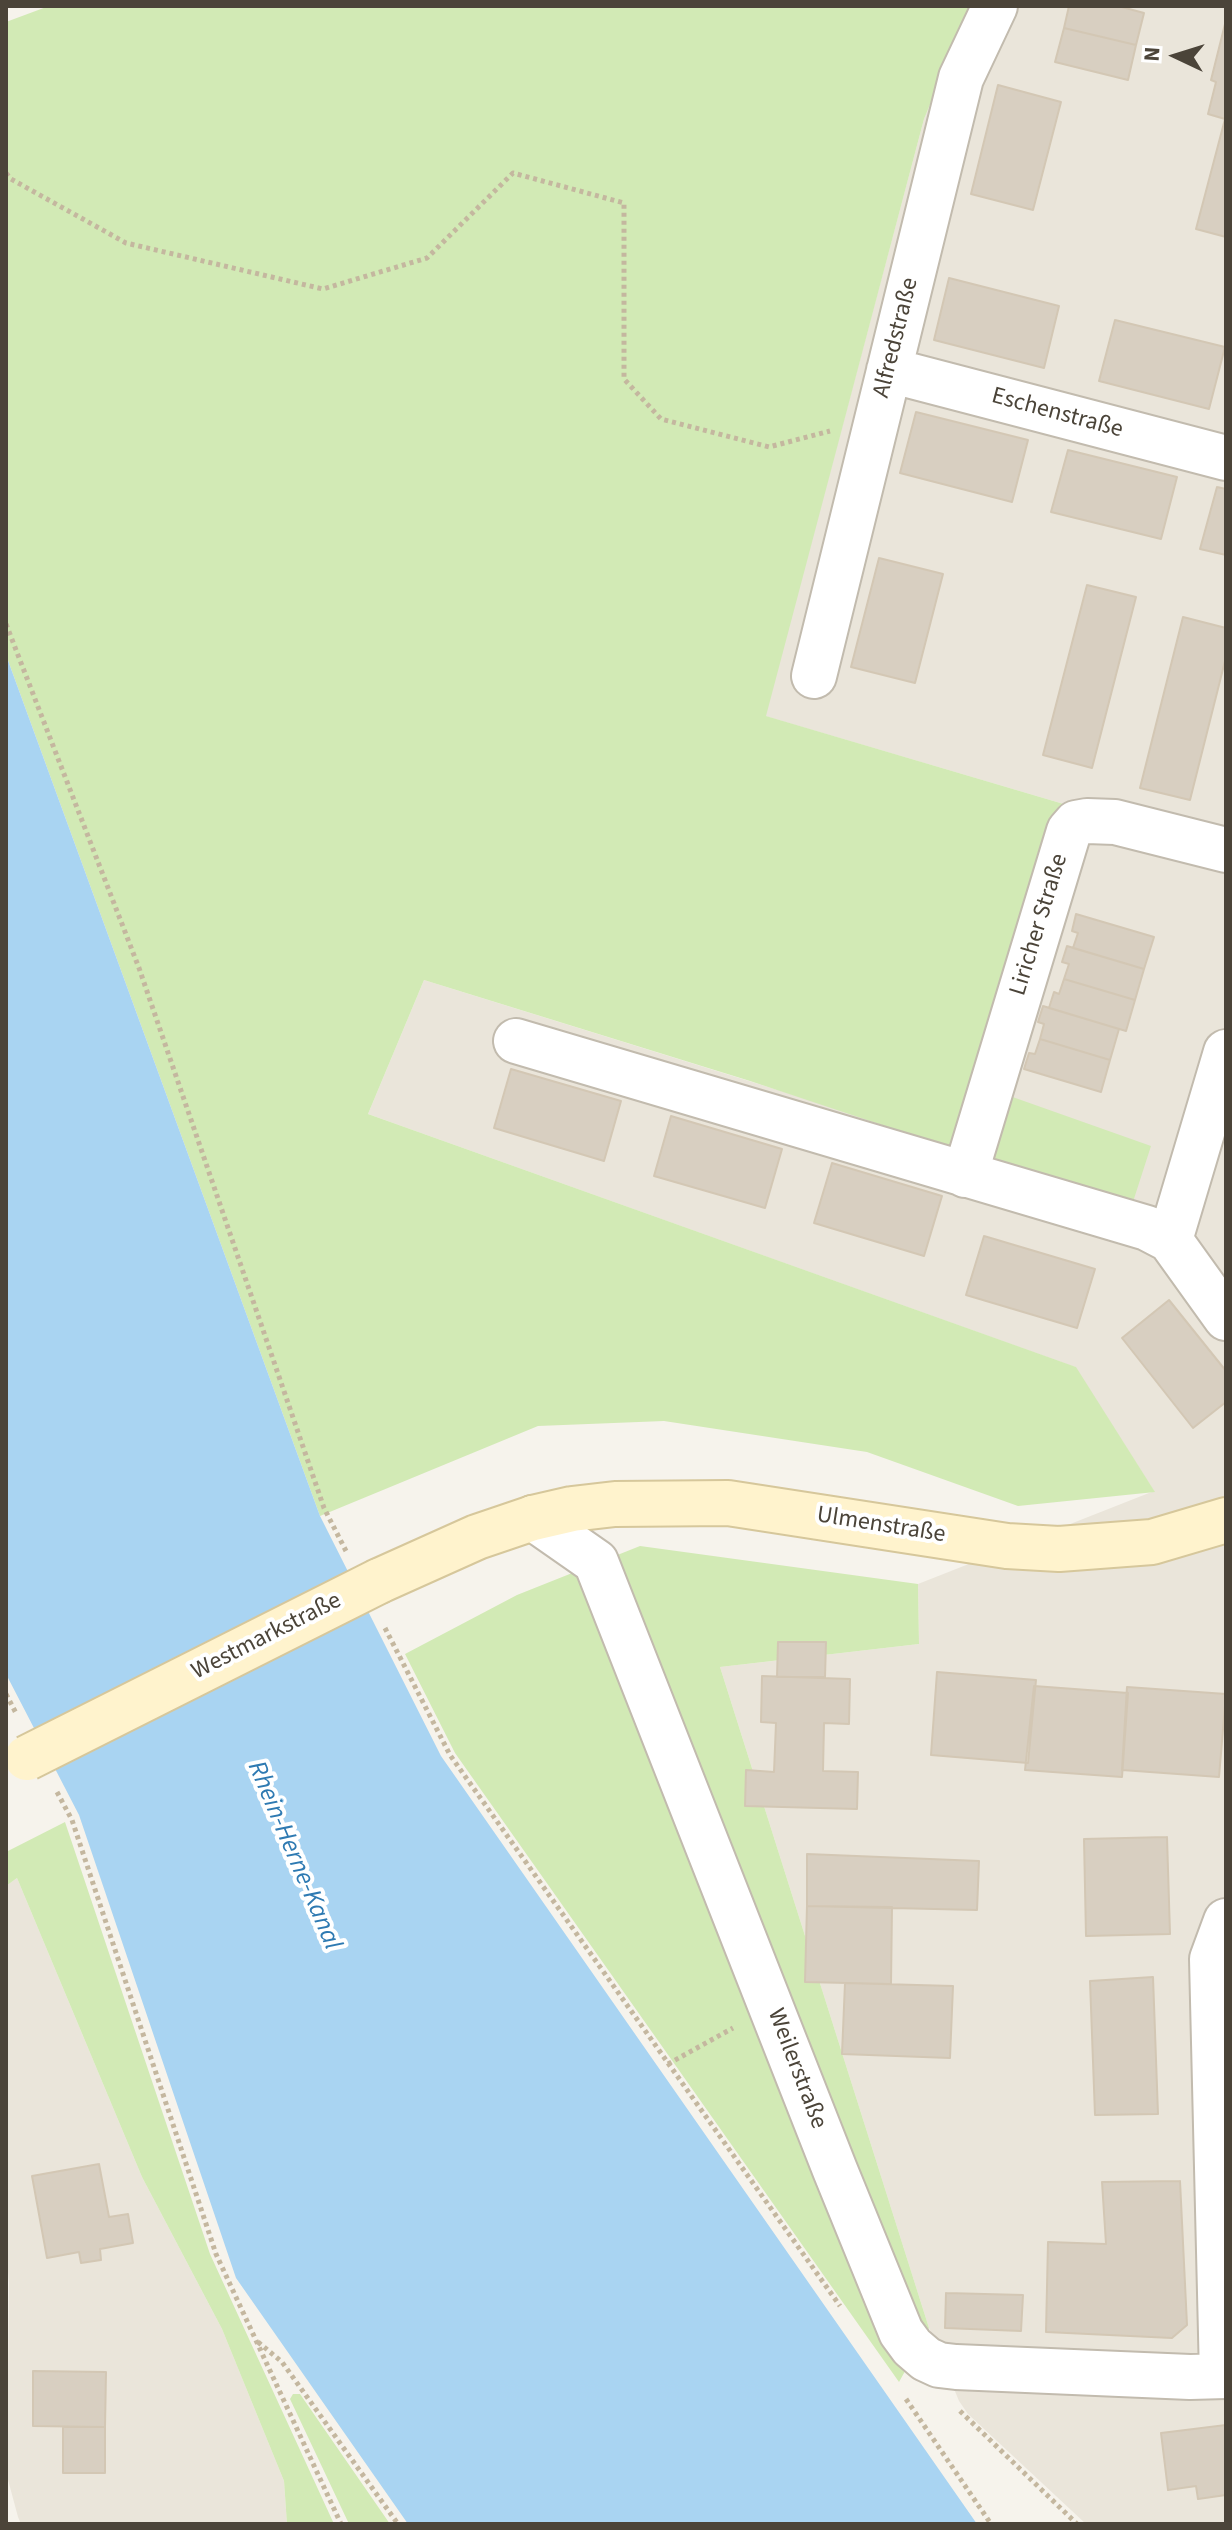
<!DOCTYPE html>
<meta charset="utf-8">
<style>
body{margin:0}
#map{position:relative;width:1232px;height:2530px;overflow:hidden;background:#f6f3ec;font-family:"Source Sans 3",sans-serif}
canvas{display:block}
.frame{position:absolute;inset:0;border:8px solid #4b4439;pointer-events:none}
.north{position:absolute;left:1136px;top:16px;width:80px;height:80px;-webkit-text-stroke:6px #fff;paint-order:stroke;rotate:274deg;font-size:22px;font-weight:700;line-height:32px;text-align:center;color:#4b4439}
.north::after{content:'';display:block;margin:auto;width:28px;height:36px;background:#4b4439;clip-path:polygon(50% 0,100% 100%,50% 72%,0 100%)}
</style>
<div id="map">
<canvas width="1232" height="2530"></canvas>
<div class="frame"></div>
<div class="north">N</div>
</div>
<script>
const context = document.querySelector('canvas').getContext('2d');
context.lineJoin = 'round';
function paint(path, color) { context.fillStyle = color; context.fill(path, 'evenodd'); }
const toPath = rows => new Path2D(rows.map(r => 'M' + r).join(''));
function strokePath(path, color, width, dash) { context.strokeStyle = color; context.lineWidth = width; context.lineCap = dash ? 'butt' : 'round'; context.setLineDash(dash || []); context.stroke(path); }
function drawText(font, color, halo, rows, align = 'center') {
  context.font = font + ' "Source Sans 3",sans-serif'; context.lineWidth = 8; context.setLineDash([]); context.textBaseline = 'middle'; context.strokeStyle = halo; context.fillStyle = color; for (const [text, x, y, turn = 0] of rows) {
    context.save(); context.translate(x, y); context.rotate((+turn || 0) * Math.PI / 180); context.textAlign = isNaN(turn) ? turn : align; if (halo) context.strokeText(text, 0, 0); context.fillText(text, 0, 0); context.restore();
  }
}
paint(toPath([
 [971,6,1226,6,1226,2524,1086,2524,968,2414,959,2401,929,2328,720,1667,919,1644,918,1584,1154,1491,1075,1367,368,1114,424,980,974,1151,1067,805,765,716,924,119],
 [17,1878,142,2177,222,2329,284,2481,287,2524,21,2524,18,2517,7,2476,9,2283,6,2249,6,1886]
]), '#eae5da');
paint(toPath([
 [49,6,971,6,924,119,766,716,1067,805,990,1089,1151,1146,1131,1208,750,1081,424,980,368,1114,1076,1367,1155,1492,1018,1506,867,1452,664,1421,538,1426,320,1516,6,655,6,22],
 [640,1546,918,1584,919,1644,720,1667,929,2328,899,2382,455,1753,405,1654,517,1595],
 [65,1822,210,2254,334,2524,287,2524,284,2481,222,2329,142,2177,17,1878,6,1886,6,1852],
 [293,2394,300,2394,390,2524,349,2524,290,2399]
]), '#d2eab5');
paint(toPath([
 [6,655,320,1516,441,1756,977,2524,408,2524,236,2278,79,1815,6,1674]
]), '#a9d4f2');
const building = toPath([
 [1069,6,1118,6,1144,13,1136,45,1064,28,1069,6],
 [1226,20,1226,237,1196,229,1225,119,1208,114,1216,82,1211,80,1226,20],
 [1064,28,1136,45,1128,80,1055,62,1064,28],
 [998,85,1061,102,1033,210,971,194,998,85],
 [949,278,1059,306,1044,368,934,340,949,278],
 [1115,320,1225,347,1209,409,1099,381,1115,320],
 [916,412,1028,440,1012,502,900,473,916,412],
 [1068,450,1177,477,1161,539,1051,512,1068,450],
 [1217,487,1226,489,1226,555,1200,549,1217,487],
 [879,558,943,574,915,683,851,667,879,558],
 [1087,585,1136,597,1092,768,1043,755,1087,585],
 [1183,617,1226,628,1226,657,1190,800,1140,788,1183,617],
 [1076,914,1154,937,1144,969,1073,948,1078,933,1072,931,1076,914],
 [1067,946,1144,969,1135,1000,1064,979,1069,964,1062,962,1067,946],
 [1064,979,1135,1000,1126,1031,1049,1008,1054,992,1059,994,1064,979],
 [1043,1006,1119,1029,1110,1060,1040,1039,1044,1024,1038,1022,1043,1006],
 [1040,1039,1110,1060,1101,1092,1024,1069,1029,1053,1035,1054,1040,1039],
 [511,1069,621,1101,604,1161,494,1128,511,1069],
 [671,1116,782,1149,765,1208,654,1176,671,1116],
 [832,1163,942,1196,924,1256,814,1223,832,1163],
 [984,1236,1095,1269,1077,1328,966,1295,984,1236],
 [1169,1300,1226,1371,1226,1402,1193,1428,1122,1338,1169,1300],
 [778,1642,826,1642,825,1677,777,1677,778,1642],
 [937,1672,1036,1680,1028,1763,931,1755,937,1672],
 [762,1676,850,1679,849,1724,824,1723,823,1771,858,1772,857,1809,745,1806,746,1770,774,1772,776,1723,761,1722,762,1676],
 [1034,1686,1128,1693,1122,1777,1025,1770,1034,1686],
 [1127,1687,1226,1694,1219,1777,1122,1770,1127,1687],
 [1167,1837,1170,1934,1086,1936,1084,1839,1167,1837],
 [807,1854,979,1861,977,1910,807,1906,807,1854],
 [807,1906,892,1907,891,1984,805,1982,807,1906],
 [1153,1977,1158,2114,1095,2115,1090,1981,1153,1977],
 [845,1983,953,1986,950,2058,842,2054,845,1983],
 [99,2164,109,2217,128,2214,133,2243,100,2249,101,2260,81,2263,79,2252,47,2258,32,2176,99,2164],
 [1180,2181,1187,2325,1172,2338,1046,2332,1048,2242,1106,2244,1102,2182,1180,2181],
 [946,2293,1023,2295,1021,2331,945,2328,946,2293],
 [33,2371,106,2372,105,2427,33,2426,33,2371],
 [1226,2425,1226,2495,1198,2499,1196,2486,1168,2490,1161,2433,1226,2425],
 [63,2427,105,2427,105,2473,63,2473,63,2427]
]);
paint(building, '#d8cfc1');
strokePath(building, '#d3c7b4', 2);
const street = toPath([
 [889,370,1226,458],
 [814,676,961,78,995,6],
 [516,1041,1147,1228,1170,1240,1226,1318],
 [965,1175,1069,831,1076,823,1087,821,1115,822,1226,850],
 [1170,1240,1226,1052],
 [533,1518,596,1562,835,2170,901,2332,912,2347,926,2359,939,2365,956,2367,1190,2377,1226,2376],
 [1222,2376,1212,1959,1226,1921]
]);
const secondary = toPath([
 [379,1581,477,1537,533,1518,572,1509,615,1504,728,1503,1007,1546,1059,1549,1152,1542,1226,1520]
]);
strokePath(street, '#c2bbae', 48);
strokePath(secondary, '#d6c79b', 48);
strokePath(toPath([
 [6,173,11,179,126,243,323,289,427,258,513,173,624,203,624,379,661,419,769,447,830,431],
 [6,624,139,968,324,1508,346,1551],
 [385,1628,450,1755,840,2306],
 [6,1694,17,1715],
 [57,1792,72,1820,216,2254,341,2524],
 [668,2064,733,2028],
 [258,2342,282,2362,398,2524],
 [906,2399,991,2524],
 [960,2411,1077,2524]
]), '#c4b79f', 5, [4, 4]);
strokePath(street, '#fff', 44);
strokePath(secondary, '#fff3cd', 44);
const secondaryBridge = toPath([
 [27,1758,379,1581]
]);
strokePath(secondaryBridge, '#d6c79b', 48, []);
strokePath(secondaryBridge, '#fff3cd', 44);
drawText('24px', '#4b4439', '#fff', [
 ["Alfredstraße",897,338,-76],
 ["Eschenstraße",1057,414,15],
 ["Liricher Straße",1040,925,-73],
 ["Ulmenstraße",881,1526,9],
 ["Westmarkstraße",267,1637,-27],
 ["Weilerstraße",796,2069,69]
]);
drawText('italic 26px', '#2e7ab2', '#fff', [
 ["Rhein-Herne-Kanal",293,1856,67]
]);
</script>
